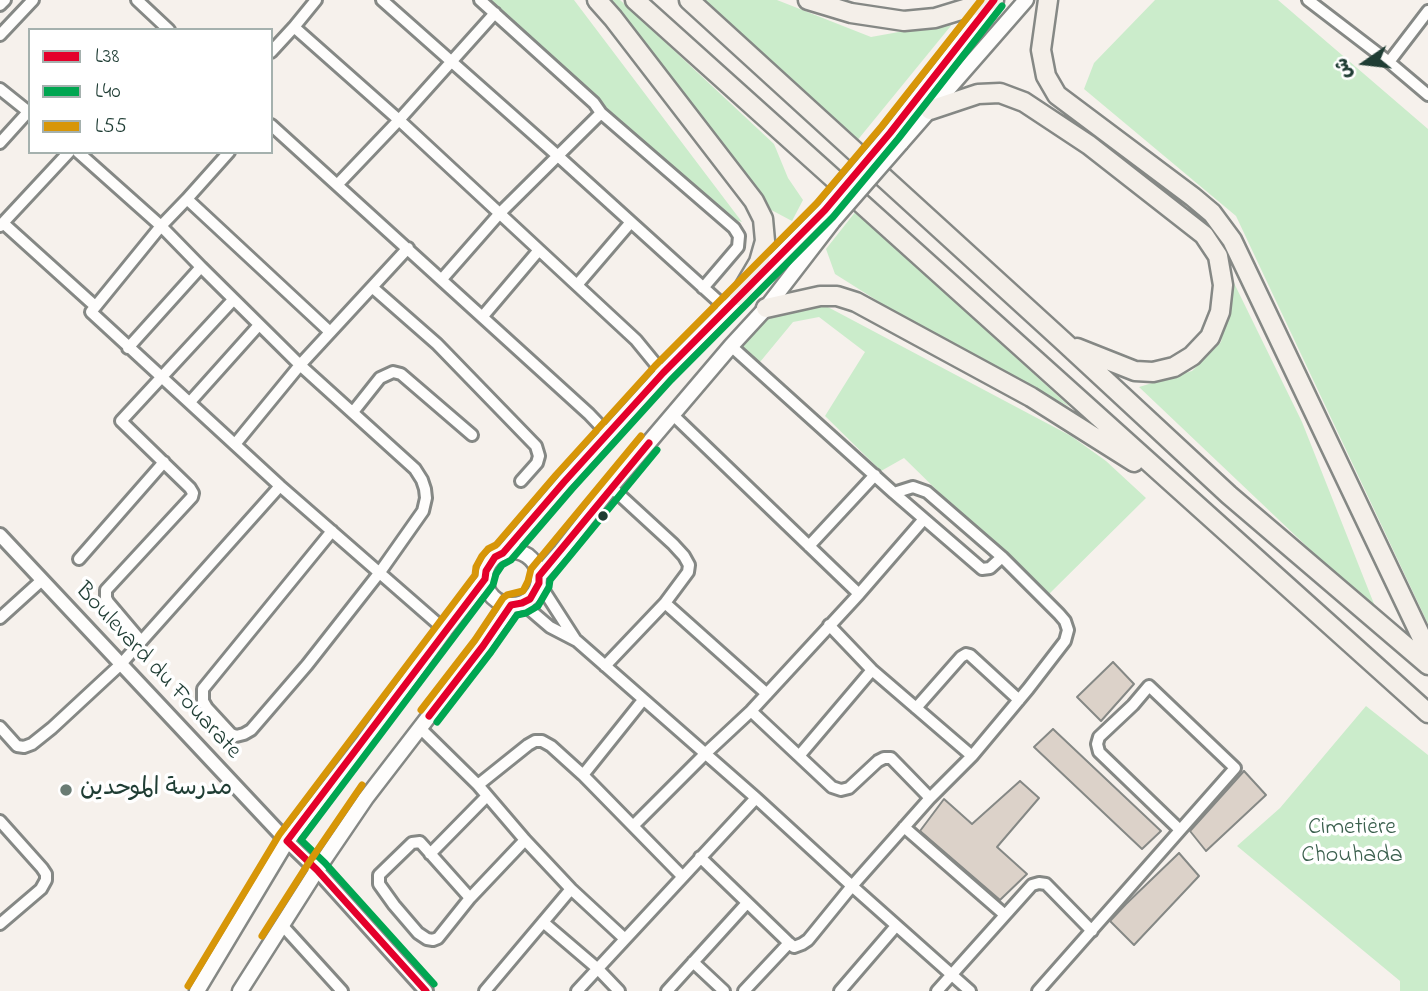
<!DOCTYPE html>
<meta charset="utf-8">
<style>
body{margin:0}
#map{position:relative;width:1428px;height:991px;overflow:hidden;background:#f6f1ec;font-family:"Indie Flower","Playpen Sans Arabic",sans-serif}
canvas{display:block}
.legend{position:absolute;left:28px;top:28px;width:245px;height:126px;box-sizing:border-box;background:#fff;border:2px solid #a5b1ae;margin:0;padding:9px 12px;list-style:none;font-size:21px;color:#1f3d34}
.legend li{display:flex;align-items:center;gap:14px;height:35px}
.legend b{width:35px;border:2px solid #a5b1ae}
.north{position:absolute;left:1330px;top:28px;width:70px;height:70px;-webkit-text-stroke:5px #fff;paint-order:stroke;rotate:256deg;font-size:19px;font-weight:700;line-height:28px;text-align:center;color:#1f3d34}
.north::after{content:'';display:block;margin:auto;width:24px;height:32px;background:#1f3d34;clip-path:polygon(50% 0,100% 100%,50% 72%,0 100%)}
</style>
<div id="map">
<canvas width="1428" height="991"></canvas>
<ul class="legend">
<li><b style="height:9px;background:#e4002b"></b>L38</li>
<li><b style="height:9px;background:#00a651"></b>L40</li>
<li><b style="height:9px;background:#d79608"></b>L55</li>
</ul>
<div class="north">ش</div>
</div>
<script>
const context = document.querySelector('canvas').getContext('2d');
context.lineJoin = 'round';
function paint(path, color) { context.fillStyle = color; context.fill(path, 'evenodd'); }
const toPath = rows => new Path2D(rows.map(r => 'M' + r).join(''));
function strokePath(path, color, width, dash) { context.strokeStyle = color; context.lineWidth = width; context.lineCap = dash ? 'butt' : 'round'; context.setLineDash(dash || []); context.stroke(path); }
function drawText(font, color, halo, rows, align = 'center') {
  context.font = font + ' "Indie Flower","Playpen Sans Arabic",sans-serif'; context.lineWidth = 7; context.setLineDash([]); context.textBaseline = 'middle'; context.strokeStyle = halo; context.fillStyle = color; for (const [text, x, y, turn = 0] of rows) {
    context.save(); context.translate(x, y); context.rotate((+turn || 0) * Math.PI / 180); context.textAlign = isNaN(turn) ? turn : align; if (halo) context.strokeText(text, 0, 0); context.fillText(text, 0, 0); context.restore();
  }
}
paint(toPath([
 [487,0,574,0,742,222,724,217],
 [608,0,620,0,774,144,788,178,803,200,792,221,762,205],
 [700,0,777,0,871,37,954,22,856,142],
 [1155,0,1278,0,1428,129,1428,624,1236,216,1084,89,1094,63],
 [856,211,1070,407,911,322,835,274,826,249],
 [1234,283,1302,422,1378,614,1139,387,1192,371,1221,342],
 [824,305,1071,436,1106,461,1146,498,1046,597,904,458,881,471,825,416,865,352,819,317,793,322,760,362,740,345,759,322,800,307],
 [1366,706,1428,755,1428,991,1400,991,1400,981,1237,846,1280,808]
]), '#cbeccb');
const building = toPath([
 [1113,662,1134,684,1101,721,1077,697,1113,662],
 [1053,729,1161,831,1142,849,1034,747,1053,729],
 [1244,771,1266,795,1206,851,1190,831,1244,771],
 [1020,781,1039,798,997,847,1027,874,1000,900,920,831,944,799,972,824,1020,781],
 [1179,853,1199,876,1134,945,1110,921,1126,904,1179,853]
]);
paint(building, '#dcd2c9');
strokePath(building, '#858885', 2);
const minor = toPath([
 [137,0,169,30],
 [382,0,558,156,727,309],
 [1308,0,1389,62,1428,95],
 [0,5,5,0],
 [294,27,316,0],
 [0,35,33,0],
 [271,52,294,27,399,120,636,340,663,373],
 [1389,62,1428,11],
 [0,89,30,113],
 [601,113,734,228,739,236,738,247,703,288],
 [271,125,589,414,608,434],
 [0,143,28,112],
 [78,152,161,226,201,267],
 [229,152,187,199,161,226,91,312,280,486,445,630],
 [338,184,399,120,495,13],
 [187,199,330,332],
 [3,223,95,306],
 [0,226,69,152],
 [442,279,500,213,601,113,594,103,480,0],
 [577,285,631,222],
 [372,287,437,344,536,446,539,456,537,463,521,481],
 [483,316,539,250],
 [128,348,201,267,300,365,415,469,422,480,425,489,426,498,423,511,380,572,307,665,251,730,244,734,236,736,231,734,207,708,203,701,203,689,332,531],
 [190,402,259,325],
 [353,412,380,378,393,372,401,374,472,435],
 [673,415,859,594],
 [236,443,300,365,408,248],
 [611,487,673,544,684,556,689,565,688,572,665,603,767,694],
 [894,493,982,569,990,568,1002,557],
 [809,546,875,475],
 [79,559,164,462],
 [539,583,575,639],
 [522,603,550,627,577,641,756,798,852,886,970,991],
 [0,618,42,580],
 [829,625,872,670,972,756],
 [141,641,108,602,106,598,106,590,192,497,193,493,190,488,121,421,233,300],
 [605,666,665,603],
 [916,708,961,657,966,654,970,655,1019,700],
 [751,711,832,787,841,790,849,788,878,761,884,758,891,758,930,798],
 [0,727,17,746,24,747,32,744,52,728,121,664,280,486],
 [420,728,478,785,525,840,571,889,625,939],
 [799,756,872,670],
 [583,775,643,700],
 [478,785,528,745,535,741,542,741,551,746,583,775,682,876],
 [0,821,42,868,46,874,46,880,41,889,0,924],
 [634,825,706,753,751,711,859,594,924,519],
 [904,827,1005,915],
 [430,854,487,796],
 [700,857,789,943,794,947,802,944,808,940,852,886,930,798,972,756,1028,689,1065,641,1068,630,1065,621,1059,614,1002,557,927,492,913,487,894,493,731,346],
 [470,898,420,842,412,843,379,875,379,884,394,905,418,933,427,939,433,940,438,938,470,898,525,840],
 [543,922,598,969,619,991],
 [282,925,342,991],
 [693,962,724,991],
 [485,991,571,889],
 [577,991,756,798],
 [667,991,747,903],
 [744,991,789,943],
 [840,991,896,926],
 [937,991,1032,885,1039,883,1046,884,1092,931],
 [1038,991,1235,768,1149,686,1133,705,1099,737,1097,744,1099,752,1180,830]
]);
const tertiary = toPath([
 [0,535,287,841,317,870,426,991]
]);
const secondary = toPath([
 [890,133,994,0],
 [901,143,1026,0],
 '485 578a27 27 0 1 1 54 0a27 27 0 1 1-54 0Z',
 [503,553,564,482,663,373,825,210],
 [539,576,561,551,611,487,731,346,766,308,833,221],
 [197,991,287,841,364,741,445,630,485,579],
 [240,991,317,870,366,798,483,646,511,605]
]);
const trunk = toPath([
 [597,0,613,18,754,201,763,219,765,241,759,262,739,296],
 [635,0,1428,713],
 [689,0,1063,341,1229,495,1428,665],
 [808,0,851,13,904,21,935,18,994,0],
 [1048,0,1041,50,1046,76,1057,95,1193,197,1212,213,1232,240,1428,651],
 [930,110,978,94,1000,93,1024,102,1089,145,1204,235,1218,256,1223,285,1220,312,1210,337,1192,356,1174,367,1153,372,1135,371,1077,348],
 [766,308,820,296,837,296,856,302,1031,397,1134,462]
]);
strokePath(minor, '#858885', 16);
strokePath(tertiary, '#858885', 18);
strokePath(secondary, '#858885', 19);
strokePath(trunk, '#858885', 23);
strokePath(minor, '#fefdfc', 10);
strokePath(tertiary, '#fefdfc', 12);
strokePath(secondary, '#fefdfc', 14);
strokePath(trunk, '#f4efe9', 18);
const secondaryBridge = toPath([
 [825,210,890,133],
 [833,221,901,143]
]);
strokePath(secondaryBridge, '#858885', 19, []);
strokePath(secondaryBridge, '#fefdfc', 14);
strokePath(toPath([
 [429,716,483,646,511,605,522,603,530,599,539,583,539,576,649,443],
 [426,991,317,870,287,841,485,579,486,571,495,557,503,553,564,482,663,373,825,210,890,133,994,0]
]), '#e4002b', 7);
strokePath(toPath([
 [437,722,491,652,517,615,526,613,538,606,549,587,550,580,657,450],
 [434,984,325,863,301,840,493,585,496,574,502,565,511,560,572,489,671,380,833,217,898,139,1002,6]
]), '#00a651', 7);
strokePath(toPath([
 [421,710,475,640,503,598,507,595,523,591,528,581,531,569,641,436],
 [262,936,308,864,362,785],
 [188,986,279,835,475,575,476,567,482,556,488,549,496,545,556,475,655,366,817,203,882,126,981,0]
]), '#d79608', 7);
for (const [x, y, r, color] of [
 [603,516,6,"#1f3d34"],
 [66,790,7,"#6a7c74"]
]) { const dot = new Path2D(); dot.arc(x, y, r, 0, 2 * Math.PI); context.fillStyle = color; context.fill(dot); strokePath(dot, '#fff', 2.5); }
drawText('24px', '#1f3d34', '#fff', [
 ["Boulevard du Fouarate",157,672,47]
]);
drawText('24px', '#1f3d34', '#fff', [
 ["مدرسة الموحدين",80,790]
], 'left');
drawText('24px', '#3a5f4d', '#fff', [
 ["Cimetière",1352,829],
 ["Chouhada",1352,857]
]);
</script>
